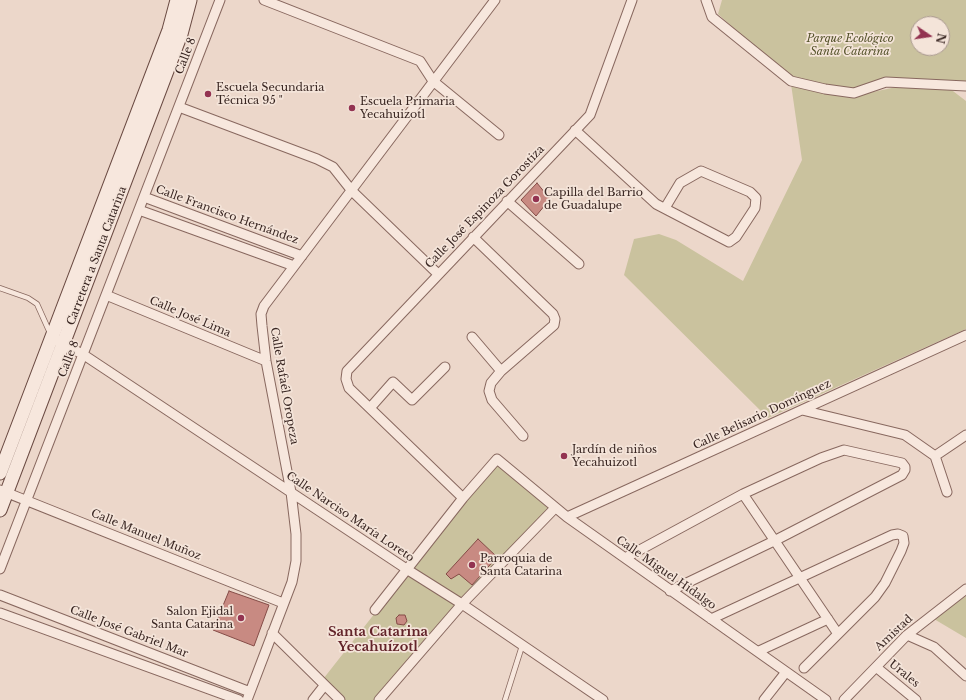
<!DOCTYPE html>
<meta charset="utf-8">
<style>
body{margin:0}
#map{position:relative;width:966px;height:700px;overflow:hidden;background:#ecd7ca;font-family:"Libre Baskerville",serif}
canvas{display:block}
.north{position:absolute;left:910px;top:16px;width:40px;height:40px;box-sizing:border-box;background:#f4e4d9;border:1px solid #a99890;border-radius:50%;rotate:103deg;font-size:11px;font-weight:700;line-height:16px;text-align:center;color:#392622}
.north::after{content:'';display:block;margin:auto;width:14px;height:18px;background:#933351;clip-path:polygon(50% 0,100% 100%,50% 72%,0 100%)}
</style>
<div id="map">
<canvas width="966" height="700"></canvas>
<div class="north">N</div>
</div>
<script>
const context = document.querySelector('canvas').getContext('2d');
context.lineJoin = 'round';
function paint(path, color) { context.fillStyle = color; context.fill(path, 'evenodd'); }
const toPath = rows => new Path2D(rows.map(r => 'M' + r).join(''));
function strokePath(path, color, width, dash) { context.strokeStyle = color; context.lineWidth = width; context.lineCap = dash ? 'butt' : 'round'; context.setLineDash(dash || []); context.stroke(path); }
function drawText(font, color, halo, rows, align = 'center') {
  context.font = font + ' "Libre Baskerville",serif'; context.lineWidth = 3.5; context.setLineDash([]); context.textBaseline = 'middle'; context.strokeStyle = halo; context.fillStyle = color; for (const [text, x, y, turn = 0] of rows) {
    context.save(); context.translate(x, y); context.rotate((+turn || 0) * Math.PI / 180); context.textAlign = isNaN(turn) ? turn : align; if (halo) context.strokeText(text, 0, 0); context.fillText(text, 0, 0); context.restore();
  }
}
paint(toPath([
 [722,0,966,0,966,83,886,81,855,92,791,80,718,14],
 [918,24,942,24,942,48,918,48],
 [791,84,850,97,910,84,949,88,966,101,966,329,768,418,624,275,634,239,659,234,676,240,743,281,802,160],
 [497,459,551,504,463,606,410,571],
 [408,571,461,606,376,700,338,700,320,683],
 [966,596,966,638,934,619]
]), '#cac29e');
const building = toPath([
 [537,183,550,199,536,216,521,200,537,183],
 [478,539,497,557,472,585,459,574,451,579,446,574,478,539],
 [229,591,269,605,254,646,213,630,229,591],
 [399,615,405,615,407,621,404,625,397,624,396,618,399,615]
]);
paint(building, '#c88a82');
strokePath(building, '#854c47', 1);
const service = toPath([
 [0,288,28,298,37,304,50,333],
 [505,700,522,646]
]);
const minor = toPath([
 [264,0,420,61,433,81,499,135],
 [706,0,712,17,791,81,825,89,854,93,886,82,966,86],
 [179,107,317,159,333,167,352,191,438,274],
 [575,130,656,204,729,242,736,237,755,208,756,198,750,192,701,171,680,183,665,208],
 [144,197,302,256],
 [507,201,579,264],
 [139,210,294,266],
 [106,295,266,361],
 [472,337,501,371,554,325,555,319,553,314,473,237],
 [58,341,84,355,408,570,462,604,603,700],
 [501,371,491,383,489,391,492,400,523,436],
 [370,408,393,382,412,400,445,367],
 [802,410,905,435,935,456,947,492],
 [935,456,966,435],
 [0,490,283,603],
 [743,494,838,634],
 [463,498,349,388,346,379,347,371,590,115,632,0],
 [567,517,966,335],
 [625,558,743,494,821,458,844,450,902,463,905,467,905,470,902,475,774,541,670,591],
 [0,569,220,0],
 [0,595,250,692],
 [375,610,463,498,497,459,567,517,826,700],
 [0,613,239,700],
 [711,619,892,535,898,534,903,536,904,543,901,551,885,583,875,597,804,668],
 [272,633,340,700],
 [907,635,934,647,966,676],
 [759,651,828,619],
 [876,667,916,700],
 [247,700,292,582,296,561,296,534,291,492,266,361,262,326,261,314,264,306,495,0],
 [313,700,324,686],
 [379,700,462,604,555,508],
 [764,700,786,672],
 [844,700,907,635,966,589]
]);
const secondary = toPath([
 [0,473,169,30,177,0],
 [0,510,181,34,190,0]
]);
strokePath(service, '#88685f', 6);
strokePath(minor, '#88685f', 11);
strokePath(secondary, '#6a4a42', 15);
strokePath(service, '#f7e7dd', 4.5);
strokePath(minor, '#f7e7dd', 9);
strokePath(secondary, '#f7e7dd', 13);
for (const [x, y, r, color] of [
 [208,94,4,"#933351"],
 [352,108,4,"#933351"],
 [536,199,4,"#933351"],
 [564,456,4,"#933351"],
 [472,565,4,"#933351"],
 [241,618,4,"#933351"]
]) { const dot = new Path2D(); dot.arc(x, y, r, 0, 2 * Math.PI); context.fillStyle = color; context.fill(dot); strokePath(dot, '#f4e4d9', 1.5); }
drawText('italic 11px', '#54522a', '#f4e4d9', [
 ["Parque Ecológico",850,39],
 ["Santa Catarina",850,52]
]);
drawText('11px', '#392622', '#f4e4d9', [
 ["Calle 8",186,56,-69],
 ["Calle José Espinoza Gorostiza",485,207,-46],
 ["Calle Francisco Hernández",227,215,20],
 ["Carretera a Santa Catarina",97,256,-69],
 ["Calle José Lima",190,317,23],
 ["Calle 8",69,359,-69],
 ["Calle Rafaél Oropeza",284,386,80],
 ["Calle Belisario Domínguez",762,415,-25],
 ["Calle Narciso María Loreto",350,517,34],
 ["Calle Manuel Muñoz",146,535,22],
 ["Calle Miguel Hidalgo",666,573,35],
 ["Calle José Gabriel Mar",129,632,21],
 ["Amistad",894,633,-43],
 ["Urales",904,674,39]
]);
drawText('11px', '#392622', '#f4e4d9', [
 ["Escuela Secundaria",216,88],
 ["Técnica 95 \"",216,101],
 ["Escuela Primaria",360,102],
 ["Yecahuizotl",360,115],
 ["Capilla del Barrio",544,193],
 ["de Guadalupe",544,206],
 ["Jardín de niños",572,450],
 ["Yecahuizotl",572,463],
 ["Parroquia de",480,559],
 ["Santa Catarina",480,572],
 ["Salon Ejidal",233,612,"right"],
 ["Santa Catarina",233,625,"right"]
], 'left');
drawText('bold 13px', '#63242a', '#f4e4d9', [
 ["Santa Catarina",378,632],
 ["Yecahuízotl",378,647]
]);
</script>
